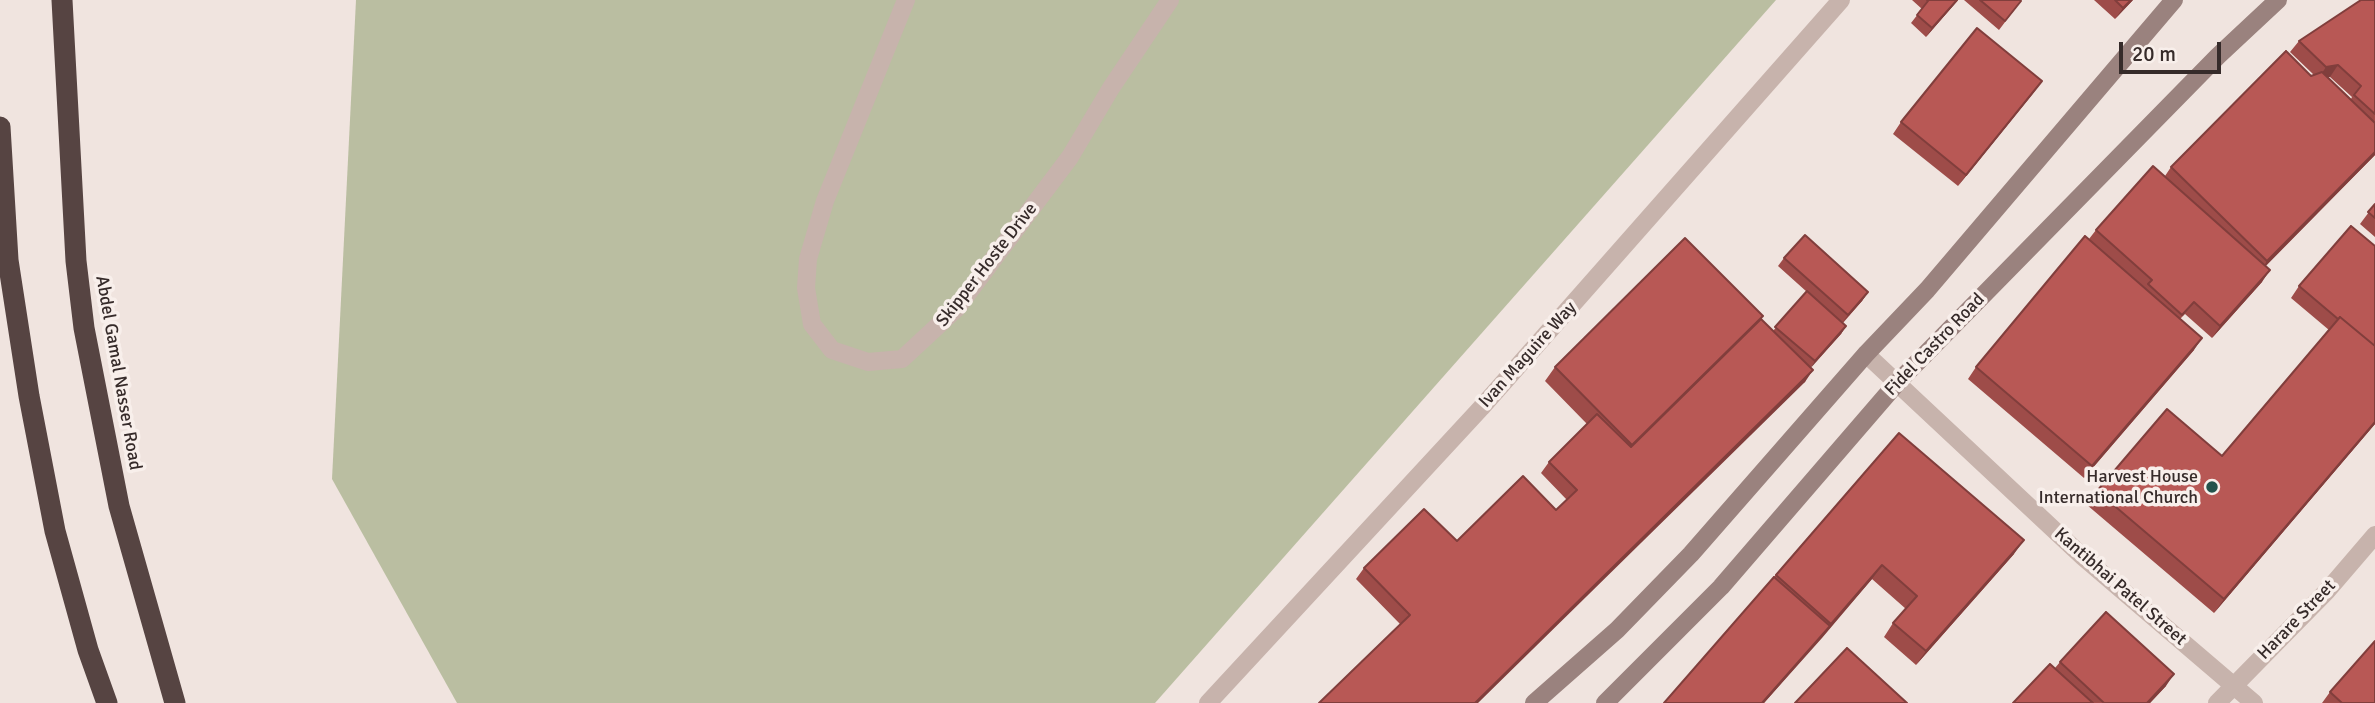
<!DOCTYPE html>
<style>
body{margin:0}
#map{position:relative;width:2375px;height:703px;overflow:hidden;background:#f0e4df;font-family:Signika,sans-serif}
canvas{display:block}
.scale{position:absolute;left:2119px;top:42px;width:102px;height:32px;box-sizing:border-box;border:4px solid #362b2a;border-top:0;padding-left:9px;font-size:21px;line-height:24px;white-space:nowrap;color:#362b2a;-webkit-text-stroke:5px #f8efeb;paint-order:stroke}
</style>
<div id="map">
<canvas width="2375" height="703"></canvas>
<div class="scale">20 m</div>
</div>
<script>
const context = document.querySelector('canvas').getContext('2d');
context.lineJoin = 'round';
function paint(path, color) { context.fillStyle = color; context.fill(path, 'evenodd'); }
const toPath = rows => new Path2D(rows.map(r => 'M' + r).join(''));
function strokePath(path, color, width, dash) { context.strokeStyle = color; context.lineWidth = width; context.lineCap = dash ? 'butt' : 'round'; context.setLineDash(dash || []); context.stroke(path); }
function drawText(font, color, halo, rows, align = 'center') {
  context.font = font + ' Signika,sans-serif'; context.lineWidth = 7; context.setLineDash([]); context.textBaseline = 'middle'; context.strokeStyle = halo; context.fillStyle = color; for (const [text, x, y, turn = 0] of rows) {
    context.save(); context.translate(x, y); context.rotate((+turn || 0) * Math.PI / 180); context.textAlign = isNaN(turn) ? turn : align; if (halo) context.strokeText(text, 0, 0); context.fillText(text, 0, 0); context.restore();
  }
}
paint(toPath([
 [356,0,1776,0,1155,703,457,703,332,479]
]), '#babea1');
strokePath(toPath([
 [906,0,825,201,808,259,806,288,812,324,832,350,868,362,902,359,956,309,1070,157,1111,88,1170,0],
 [1866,354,2083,557,2254,703],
 [1208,703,1481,408,1841,0],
 [2217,703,2327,591,2375,535]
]), '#c7b3ac', 18);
strokePath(toPath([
 [1534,703,1617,630,1691,554,1866,354,1927,290,2174,0],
 [1605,703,1721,587,1897,383,2218,56,2278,0]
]), '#9a827e', 18);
strokePath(toPath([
 [62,0,76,261,84,328,119,506,175,703],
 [0,127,8,260,29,396,55,531,88,650,107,703]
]), '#564442', 21);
paint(toPath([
 [1912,0,1958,0,1926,37,1911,23,1922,9],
 [1964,0,2020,0,2021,1,1999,30],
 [2094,0,2133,0,2115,19],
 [2375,0,2375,155,2265,266,2262,282,2212,338,2185,314,2180,319,2194,350,2084,478,1968,379,1976,367,2089,239,2096,230,2165,176,2171,167,2314,75,2290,52,2299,41],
 [2328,77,2330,77,2352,97,2351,99],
 [2034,92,1958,186,1893,134,1901,122],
 [2375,204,2375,237,2360,224],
 [2375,246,2375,424,2214,613,2087,505,2097,491,2222,456,2329,330,2291,298,2299,286],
 [1784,258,1868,292,1862,301,1843,323,1846,326,1841,334,1810,368,1805,382,1400,624,1356,579,1364,568,1457,541,1556,510,1567,500,1541,473,1549,462,1587,424,1545,381,1555,367,1761,319,1773,331,1807,292,1778,266],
 [1899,433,2014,554,1916,665,1884,637,1893,623,1906,609,1872,579,1764,703,1664,703],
 [2060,662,2166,686,2150,703,2013,703,2055,668],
 [2330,692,2375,703,2322,703]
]), '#9e4c49');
paint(toPath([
 [1957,0,1958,0,1926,37,1932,28],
 [2131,0,2133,0,2115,19,2123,8],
 [2338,65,2330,77,2318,79,2326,67],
 [2042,81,2034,92,1958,186,1966,175],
 [2375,152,2375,155,2259,273,2267,261],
 [2270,270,2262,282,2212,338,2220,326],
 [1868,292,1862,301,1842,323,1848,315],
 [1846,326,1841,334,1809,370,1815,361],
 [2202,338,2194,350,2084,478,2092,466],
 [1813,370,1805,382,1478,703,1475,703],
 [2375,422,2375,424,2214,613,2224,599],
 [2024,540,2014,554,1916,665,1926,651],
 [1882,565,1872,579,1822,638,1764,703,1762,703],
 [2174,674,2166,686,2150,703,2147,703]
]), '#813e3c');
const building = toPath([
 [1927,0,1957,0,1932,28,1917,15,1928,1,1927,0],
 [1980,0,2020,0,2021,1,2005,21,1980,0],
 [2115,0,2131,0,2123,8,2115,0],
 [2361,0,2375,0,2375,114,2354,95,2361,86,2338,65,2326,67,2299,41,2361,0],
 [1977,28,2042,81,1966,175,1901,122,1977,28],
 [2286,51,2311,76,2322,72,2375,123,2375,152,2267,261,2171,167,2286,51],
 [2153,166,2270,270,2220,326,2194,302,2182,315,2148,284,2152,280,2096,230,2153,166],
 [2375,204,2375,218,2368,212,2375,204],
 [2351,226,2375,246,2375,346,2340,317,2338,319,2299,286,2351,226],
 [1805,235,1868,292,1848,315,1784,258,1805,235],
 [2085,236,2202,338,2092,466,1976,367,2085,236],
 [1685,238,1763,316,1632,445,1555,367,1685,238],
 [1807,291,1846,326,1815,361,1775,327,1807,291],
 [2340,317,2375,346,2375,422,2224,599,2097,491,2167,409,2222,456,2340,317],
 [1761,319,1813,370,1475,703,1319,703,1410,615,1364,568,1424,509,1457,541,1523,476,1556,510,1577,490,1549,462,1597,414,1631,447,1761,319],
 [1899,433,2024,540,1926,651,1893,623,1917,596,1882,565,1831,624,1776,575,1899,433],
 [1774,577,1830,626,1762,703,1664,703,1774,577],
 [2106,612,2174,674,2147,703,2104,703,2060,662,2106,612],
 [2375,641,2375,703,2342,703,2330,692,2375,641],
 [1847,648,1907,703,1795,703,1847,648],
 [2050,664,2093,703,2013,703,2050,664]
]);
paint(building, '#b85855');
strokePath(building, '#813e3c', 2);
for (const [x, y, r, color] of [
 [2212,487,7,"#24534c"]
]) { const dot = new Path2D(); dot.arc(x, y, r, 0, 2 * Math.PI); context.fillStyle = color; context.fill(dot); strokePath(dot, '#f8efeb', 2.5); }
drawText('18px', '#362b2a', '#f8efeb', [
 ["Skipper Hoste Drive",987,265,-52],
 ["Fidel Castro Road",1935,345,-46],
 ["Ivan Maguire Way",1528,355,-48],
 ["Abdel Gamal Nasser Road",118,373,80],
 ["Kantibhai Patel Street",2120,587,41],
 ["Harare Street",2297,620,-46]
]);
drawText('18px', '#362b2a', '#f8efeb', [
 ["Harvest House",2198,477],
 ["International Church",2198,498]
], 'right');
</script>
